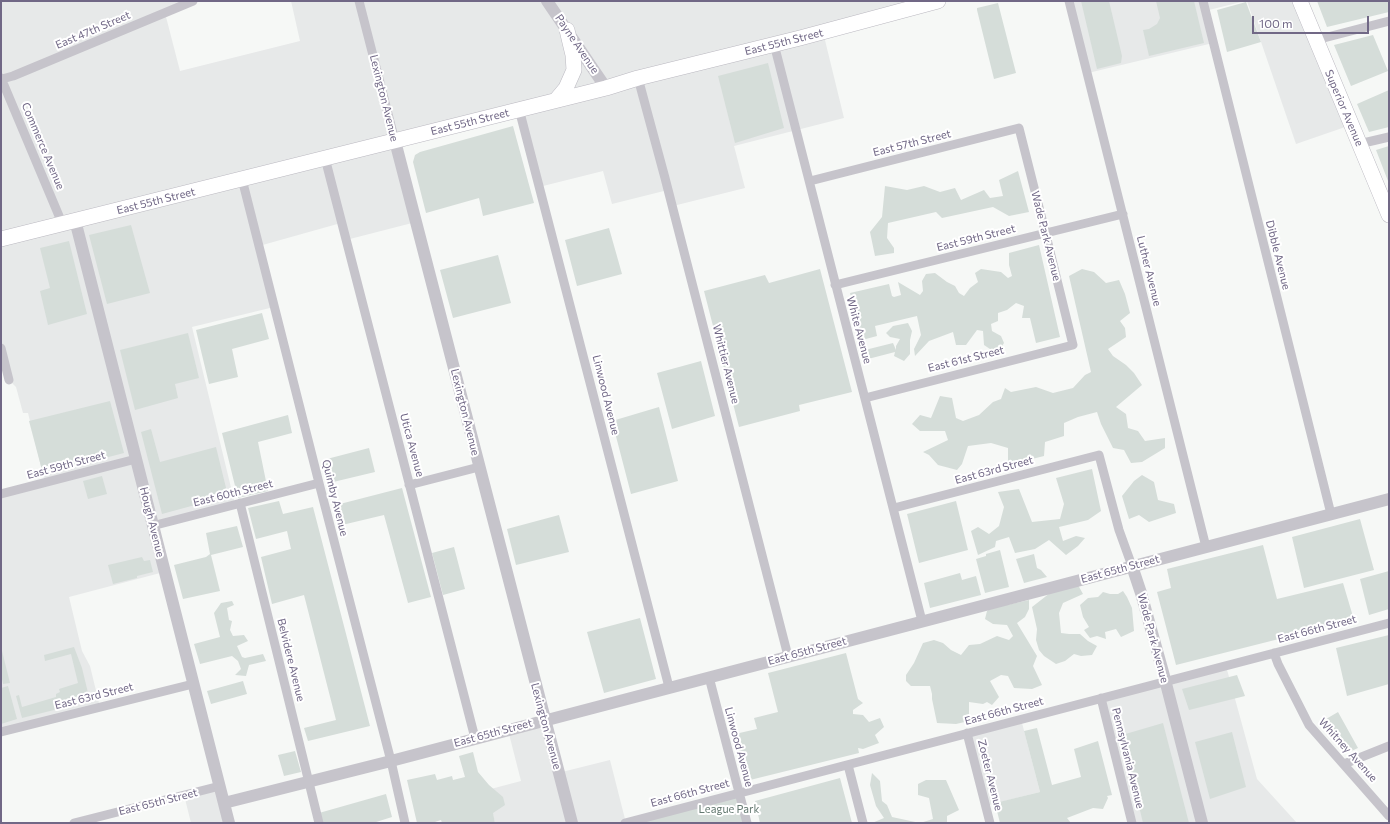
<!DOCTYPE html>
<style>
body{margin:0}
#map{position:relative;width:1390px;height:824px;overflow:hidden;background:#f6f8f6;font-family:Commissioner,sans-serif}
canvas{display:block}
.frame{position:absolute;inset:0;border:2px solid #716886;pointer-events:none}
.scale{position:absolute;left:1252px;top:16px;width:117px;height:18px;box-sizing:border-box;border:2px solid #716886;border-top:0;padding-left:5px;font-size:12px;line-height:14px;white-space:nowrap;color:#716886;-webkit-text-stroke:3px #fff;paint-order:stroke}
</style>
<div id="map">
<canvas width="1390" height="824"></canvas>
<div class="frame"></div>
<div class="scale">100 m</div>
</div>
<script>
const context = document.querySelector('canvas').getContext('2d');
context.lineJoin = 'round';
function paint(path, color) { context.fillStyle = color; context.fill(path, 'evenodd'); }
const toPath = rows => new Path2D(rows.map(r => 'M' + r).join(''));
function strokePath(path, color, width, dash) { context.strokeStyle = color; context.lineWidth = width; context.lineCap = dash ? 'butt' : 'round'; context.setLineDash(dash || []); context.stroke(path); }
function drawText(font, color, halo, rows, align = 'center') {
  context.font = font + ' Commissioner,sans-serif'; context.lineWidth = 4; context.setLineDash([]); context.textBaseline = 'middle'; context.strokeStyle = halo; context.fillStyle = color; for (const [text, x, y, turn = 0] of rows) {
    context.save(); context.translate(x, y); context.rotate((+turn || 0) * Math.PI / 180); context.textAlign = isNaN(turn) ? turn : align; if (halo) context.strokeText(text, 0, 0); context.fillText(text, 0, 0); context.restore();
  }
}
paint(toPath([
 [1,1,193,1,165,13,180,71,300,41,291,1,923,1,823,32,844,118,734,146,745,188,673,206,668,190,612,204,603,171,539,187,520,110,395,141,416,222,346,240,341,223,259,246,274,307,192,327,235,504,153,526,164,572,69,597,82,651,90,666,100,707,1,732,1,494,45,483,28,413,23,413,16,387,9,380,1,348],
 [1069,1,1245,1,1205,11,1213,43,1088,73],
 [1247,1,1300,1,1351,125,1296,144],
 [1226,666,1257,779,1297,823,1132,823,1101,698],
 [1021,719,1040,792,985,806,967,733],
 [545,720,558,773,610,760,626,823,495,823,487,790,521,781,508,730],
 [220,786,229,823,191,823,184,795]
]), '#e7e9e9');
paint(toPath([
 [1081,1,1109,1,1122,56,1121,63,1097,69],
 [1156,1,1194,1,1204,43,1149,56,1143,30,1149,29,1157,24,1160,18],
 [1317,1,1388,1,1389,12,1327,27],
 [1246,2,1261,42,1227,52,1217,10],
 [998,3,1016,73,994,79,977,10,977,8],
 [1373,35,1388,71,1351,86,1334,45],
 [768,63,784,128,735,143,718,76],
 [1389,90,1389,127,1369,132,1357,104],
 [513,126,534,203,483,216,479,198,426,213,413,162,415,155,420,152],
 [1389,146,1389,181,1388,181,1376,150],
 [1018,171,1029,212,1009,216,993,207,942,218,936,212,888,223,887,238,894,248,894,253,875,256,870,232,882,217,885,186,907,190,924,186,940,192,955,188,961,200,984,190,990,198,1003,196,999,180],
 [131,225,150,293,107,304,89,235],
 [609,228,622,274,577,286,565,240],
 [69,241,87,314,48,325,40,291,50,288,40,248],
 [1039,245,1060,337,1036,343,1030,318,1022,318,1024,306,1016,303,1007,310,998,313,998,321,991,324,992,331,1001,336,1004,343,1000,349,990,349,984,345,983,331,977,330,966,345,956,345,953,332,929,341,915,356,914,349,921,335,917,316,875,326,877,336,862,340,850,293,889,284,892,296,894,297,901,295,898,282,920,295,923,291,922,281,926,274,935,273,947,282,955,286,959,293,964,296,970,288,978,282,975,273,981,269,1001,272,1008,278,1012,276,1009,265,1009,253],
 [498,255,511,303,453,318,440,270],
 [820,269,852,392,799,405,800,411,739,427,704,291,765,275,769,283],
 [1082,269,1094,272,1106,283,1119,280,1125,294,1130,313,1120,321,1125,328,1126,337,1108,349,1113,356,1126,365,1134,373,1142,385,1116,407,1126,414,1128,428,1138,431,1145,441,1165,438,1165,448,1142,462,1131,463,1124,450,1113,448,1101,424,1097,412,1078,417,1064,423,1064,436,1045,442,1044,456,1008,465,1008,448,991,443,968,446,962,464,957,470,938,465,929,455,923,452,948,440,945,431,920,431,912,424,920,415,931,418,940,396,952,398,956,418,963,421,979,415,993,402,1001,399,1005,388,1011,392,1036,387,1053,393,1073,388,1085,375,1091,372,1069,276],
 [262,313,269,339,232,349,238,377,209,384,196,330],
 [908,323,912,331,910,340,910,354,904,361,894,356,895,352,868,359,865,350,893,343,896,350,896,346,900,339,890,337,886,333,893,326],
 [188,333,199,378,175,384,178,398,135,410,120,350],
 [701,361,715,416,672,429,657,373],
 [110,401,124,453,43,474,29,421],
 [659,407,678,481,631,494,612,421],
 [288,415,292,433,258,442,268,491,238,498,222,433],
 [151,429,160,462,216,447,228,496,162,514,141,432],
 [369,448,375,472,329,483,323,460],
 [1092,469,1101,511,1088,520,1059,527,1063,541,1076,536,1085,538,1078,546,1066,555,1049,540,1035,549,1015,553,1009,537,996,541,995,547,978,555,971,531,978,527,989,534,999,526,1004,507,998,492,1019,489,1032,522,1060,519,1064,504,1056,478],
 [1142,475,1154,482,1158,500,1174,504,1176,513,1149,522,1139,515,1129,519,1122,496,1134,481],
 [102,476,107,494,88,499,83,481],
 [402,488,431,597,408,603,384,515,342,525,336,505],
 [279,501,283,514,313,507,370,726,308,741,304,728,336,720,304,595,272,604,261,557,291,549,287,531,256,539,248,508],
 [956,501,968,550,919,563,907,514],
 [559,515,569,552,516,565,507,529],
 [1360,519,1374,570,1304,588,1292,537],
 [237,526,243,547,211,555,220,591,183,599,174,565,206,557,210,554,206,533],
 [1263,545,1277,599,1343,583,1354,620,1176,665,1157,592,1171,588,1167,569],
 [454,547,465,589,443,595,432,553],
 [1000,550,1009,587,985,593,976,559,986,556,986,554],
 [1034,554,1037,568,1041,570,1047,577,1024,583,1016,559],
 [142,557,144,561,150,560,153,572,137,576,137,578,113,584,108,565],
 [1389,571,1389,609,1369,615,1360,579],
 [960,573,962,580,976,576,981,595,930,608,924,583],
 [1078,585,1083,594,1063,603,1059,613,1061,633,1069,634,1080,634,1088,641,1097,646,1092,655,1081,656,1074,654,1065,661,1056,664,1044,656,1039,650,1036,640,1037,629,1032,607,1050,593],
 [1123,591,1127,597,1132,608,1134,631,1121,637,1116,629,1105,632,1106,639,1097,636,1090,638,1084,630,1089,627,1083,617,1080,605,1088,598,1098,597,1103,592,1110,594,1118,594],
 [1029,600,1029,609,1025,617,1017,623,1037,656,1033,666,1042,685,1032,689,1014,688,1008,676,1001,675,990,681,999,697,992,705,987,702,983,704,969,702,969,721,956,724,937,723,932,699,932,694,930,686,911,686,906,681,906,675,914,663,923,643,934,640,943,643,951,650,961,655,969,645,980,644,997,636,1009,640,1013,636,1007,625,993,624,985,619,987,611,995,605,1007,605],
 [232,601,234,605,227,608,229,620,232,621,230,630,233,636,244,635,248,641,237,646,242,657,245,658,263,654,266,661,249,665,246,676,235,675,241,669,238,661,232,656,200,664,194,644,220,637,214,613,221,603],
 [640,618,656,679,604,693,587,632],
 [1389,635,1389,684,1347,696,1336,648],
 [1,647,10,683,3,684,1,674],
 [74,647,82,668,90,701,22,718,16,696,19,695,22,707,56,697,56,694,60,692,59,689,78,683,71,654,45,661,44,655],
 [846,653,858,699,863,703,853,710,853,714,863,715,869,722,880,718,884,727,875,735,879,743,863,749,858,748,859,753,746,781,735,734,757,729,754,718,778,712,768,673],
 [1237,675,1245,696,1189,710,1182,689],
 [243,681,247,694,211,704,207,691],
 [8,686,17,719,1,724,1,688],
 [1338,712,1358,748,1347,753,1321,722],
 [1163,723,1189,823,1143,823,1122,735],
 [1037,728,1052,785,1081,777,1074,749,1098,741,1112,795,1107,796,1108,798,1103,809,1093,808,1067,818,1071,823,1000,823,995,803,1040,792,1024,731],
 [1232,732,1246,787,1210,799,1195,742],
 [295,751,301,772,284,776,278,755],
 [473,752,478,772,489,785,503,797,505,805,493,813,495,823,442,823,441,820,432,823,417,823,407,780,435,774,437,780,452,776,453,780,465,777,459,756],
 [872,773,880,781,882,801,887,805,892,817,920,823,933,819,929,798,918,795,918,784,926,780,946,780,959,810,947,816,947,823,872,823,884,818,876,806,870,785],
 [840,778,852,823,760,823,755,801],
 [739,793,747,823,625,823],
 [386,794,392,817,373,823,322,823,319,813]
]), '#d5ddd9');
const primary = toPath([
 [1300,1,1389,215],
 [556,100,566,88,574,70,573,55,567,30],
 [1,239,606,88,638,78,800,38,938,1]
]);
strokePath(primary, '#bbb9c1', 16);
strokePath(toPath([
 [359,1,395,141],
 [1069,1,1206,547],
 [1203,1,1331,514],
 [1316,40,1389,21],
 [774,44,922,621],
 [1,78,62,223],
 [638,78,665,178,788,656],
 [2,79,13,76,193,1],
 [519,109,669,687],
 [1359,144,1389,137],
 [325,158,475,738],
 [242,179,319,483,391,761,405,823],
 [810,181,1019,128,1044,227,1073,345,865,398],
 [835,285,1123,214],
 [1,348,9,380],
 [409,485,479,467],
 [1,494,136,459],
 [240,503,319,823],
 [894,508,1099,455,1119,530,1132,566],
 [152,526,319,483],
 [1274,653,1278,664,1309,725,1389,816],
 [709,677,747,823],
 [1101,698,1132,823],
 [1,732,193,684],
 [967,733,990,823],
 [1344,764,1389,746],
 [848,765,863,823],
 [74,823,220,786],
 [625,823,1389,623]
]), '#c6c4cb', 9);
strokePath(toPath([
 [547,1,606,88],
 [395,141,572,823],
 [75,220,229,823],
 [1132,566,1141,593,1163,672,1202,823],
 [224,803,391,761,1389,499]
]), '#c6c4cb', 12);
strokePath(primary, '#fff', 15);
drawText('11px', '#716886', '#fff', [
 ["East 47th Street",93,30,-23],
 ["East 55th Street",784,42,-14],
 ["Payne Avenue",577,44,56],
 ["Lexington Avenue",384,98,76],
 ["Superior Avenue",1344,108,67],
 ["East 55th Street",470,122,-14],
 ["East 57th Street",912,143,-14],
 ["Commerce Avenue",43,146,67],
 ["East 55th Street",156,201,-14],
 ["Wade Park Avenue",1046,236,76],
 ["East 59th Street",976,238,-14],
 ["Dibble Avenue",1278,255,76],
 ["Luther Avenue",1149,271,76],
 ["White Avenue",859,330,75],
 ["East 61st Street",966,359,-14],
 ["Whittier Avenue",726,364,76],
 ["Linwood Avenue",606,395,76],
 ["Lexington Avenue",465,412,76],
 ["Utica Avenue",412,445,75],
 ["East 59th Street",66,465,-15],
 ["East 63rd Street",994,470,-15],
 ["East 60th Street",233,493,-14],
 ["Quimby Avenue",335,498,76],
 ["Hough Avenue",152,522,76],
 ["East 65th Street",1120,569,-15],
 ["East 66th Street",1317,629,-15],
 ["Wade Park Avenue",1153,638,75],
 ["East 65th Street",807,651,-15],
 ["Belvidere Avenue",291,660,76],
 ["East 63rd Street",94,696,-14],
 ["East 66th Street",1004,711,-15],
 ["Lexington Avenue",546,726,75],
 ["East 65th Street",493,733,-15],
 ["Linwood Avenue",739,747,75],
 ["Whitney Avenue",1348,750,48],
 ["Pennsylvania Avenue",1128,758,76],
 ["Zoeter Avenue",990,775,76],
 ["East 66th Street",690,793,-15],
 ["East 65th Street",158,802,-14]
]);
drawText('11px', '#637870', '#fff', [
 ["League Park",729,809]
]);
</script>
